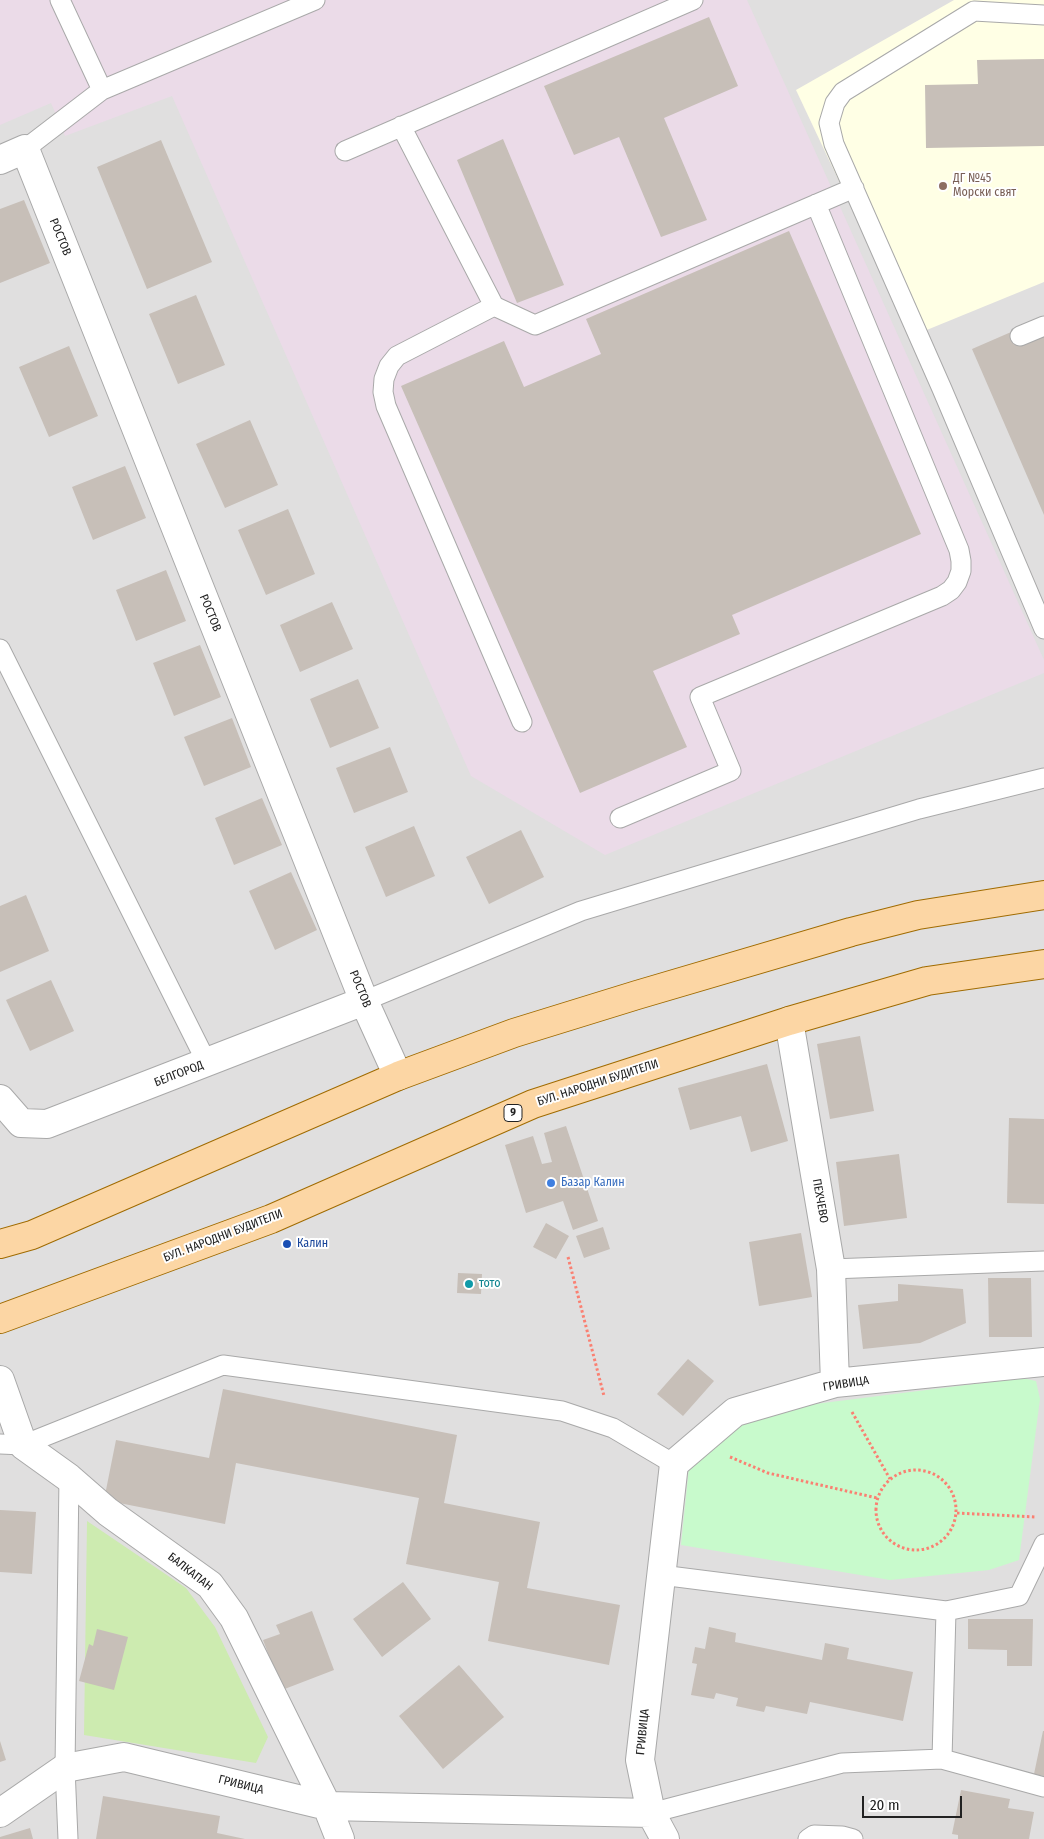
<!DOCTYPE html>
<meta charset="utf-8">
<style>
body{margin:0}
#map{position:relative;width:1044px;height:1839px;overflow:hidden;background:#f2efe9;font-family:"Fira Sans Condensed",sans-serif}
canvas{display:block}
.scale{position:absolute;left:862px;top:1796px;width:100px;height:22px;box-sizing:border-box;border:2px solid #222;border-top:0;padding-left:6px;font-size:15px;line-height:18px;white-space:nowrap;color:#222;-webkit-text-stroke:4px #fff;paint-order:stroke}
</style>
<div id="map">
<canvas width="1044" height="1839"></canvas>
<div class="scale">20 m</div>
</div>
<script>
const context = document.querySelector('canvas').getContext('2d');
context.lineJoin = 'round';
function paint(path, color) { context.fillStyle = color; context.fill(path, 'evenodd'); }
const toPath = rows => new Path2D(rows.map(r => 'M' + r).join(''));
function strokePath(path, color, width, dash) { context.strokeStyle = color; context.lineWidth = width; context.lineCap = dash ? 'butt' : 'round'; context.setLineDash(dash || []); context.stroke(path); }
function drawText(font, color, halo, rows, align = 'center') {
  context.font = font + ' "Fira Sans Condensed",sans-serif'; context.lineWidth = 4; context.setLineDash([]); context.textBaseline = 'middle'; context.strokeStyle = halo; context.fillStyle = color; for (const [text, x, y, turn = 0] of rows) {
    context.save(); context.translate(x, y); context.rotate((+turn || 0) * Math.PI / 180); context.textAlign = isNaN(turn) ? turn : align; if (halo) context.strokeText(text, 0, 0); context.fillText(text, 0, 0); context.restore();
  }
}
paint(toPath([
 [0,0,1044,0,1044,1839,0,1839]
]), '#e0dfdf');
paint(toPath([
 [0,0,747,0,1044,660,1044,673,605,855,471,776,172,96,65,136,51,103,0,125]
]), '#ebdbe8');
paint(toPath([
 [954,0,1044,0,1044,282,912,336,796,90]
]), '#ffffe5');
paint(toPath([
 [87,1521,186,1588,215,1627,268,1737,256,1763,84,1735]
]), '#cdebb0');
paint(toPath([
 [1022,1378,1036,1381,1040,1399,1019,1560,989,1570,890,1580,681,1545,689,1467,740,1426,783,1408]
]), '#c8facc');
paint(toPath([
 [709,17,738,86,664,118,707,220,661,237,619,137,574,155,544,86],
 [1044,59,1044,146,926,148,925,85,978,84,977,60],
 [503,139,564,285,517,303,457,160],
 [161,140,212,262,147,289,97,167],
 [24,200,50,263,0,283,0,209],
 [789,231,921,534,732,615,740,634,653,671,687,747,580,793,401,386,504,341,524,387,601,354,586,319],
 [196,295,225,365,178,384,149,314],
 [1018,329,1024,345,1044,336,1044,515,972,349],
 [69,346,98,416,49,437,19,367],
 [250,420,278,485,225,508,196,444],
 [125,466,146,518,93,540,72,487],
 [288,509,315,574,266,595,238,530],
 [166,570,186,621,136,641,116,590],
 [332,602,353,649,300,672,280,625],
 [200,645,221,697,174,716,153,663],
 [358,679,379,728,330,748,310,699],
 [232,718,251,767,204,786,184,737],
 [390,747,408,792,354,813,336,768],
 [262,798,282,845,234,865,215,818],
 [414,826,435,876,386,897,365,847],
 [521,830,544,877,489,904,466,857],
 [291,872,317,930,275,950,249,891],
 [26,895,49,951,0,972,0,906],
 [51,980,74,1031,30,1051,6,1000],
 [860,1036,874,1111,830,1119,817,1044],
 [767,1064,788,1141,751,1152,741,1116,690,1130,678,1088],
 [1009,1118,1044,1119,1044,1204,1007,1203],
 [566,1126,598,1221,573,1230,563,1201,526,1213,505,1145,533,1136,542,1164,552,1162,544,1133],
 [899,1154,907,1218,844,1226,836,1162],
 [546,1223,569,1236,556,1259,533,1247],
 [603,1227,610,1249,584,1258,576,1236],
 [801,1233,812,1297,759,1306,749,1242],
 [458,1273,482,1274,481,1294,457,1293],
 [988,1278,1031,1278,1032,1337,989,1337],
 [898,1284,963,1289,966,1323,920,1343,863,1349,858,1305,898,1301],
 [688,1359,714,1381,683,1416,657,1394],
 [223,1389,457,1435,444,1503,540,1522,527,1588,620,1605,609,1665,488,1641,499,1582,406,1564,419,1498,236,1463,225,1524,104,1500,116,1440,209,1458],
 [0,1510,36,1512,32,1574,0,1572],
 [403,1582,431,1619,382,1657,353,1619],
 [312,1611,334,1670,282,1690,263,1640,280,1634,276,1625],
 [968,1619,1033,1619,1032,1666,1007,1666,1007,1650,968,1649],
 [709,1627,736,1633,735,1642,822,1660,825,1643,849,1648,847,1659,913,1672,903,1721,810,1702,807,1714,766,1706,764,1712,736,1706,738,1698,716,1693,714,1699,691,1695,697,1664,692,1663,695,1647,705,1649],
 [97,1629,128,1637,114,1690,79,1681,89,1644,93,1646],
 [459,1665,504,1717,443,1769,399,1716],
 [1043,1731,1044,1731,1044,1776,1034,1774],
 [0,1741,6,1760,0,1762],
 [961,1790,1010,1799,1008,1808,1034,1812,1029,1839,958,1839,958,1835,952,1834],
 [103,1796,220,1816,217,1833,245,1839,96,1839],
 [30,1828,33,1839,0,1839,0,1837]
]), '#c7bfb8');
const lane = toPath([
 [60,0,102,90],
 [1044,15,974,11,843,92,835,103,829,123,834,144,942,389,1044,629],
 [401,126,494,306,535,325,854,188],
 [25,149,102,90,315,0],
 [345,151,693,0],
 [494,306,397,356,389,366,384,379,383,392,386,406,522,722],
 [1020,336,1044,326],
 [0,649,207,1063],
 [620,818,731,771,700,697,942,596,951,590,957,582,961,571,961,561,959,550,816,204],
 [364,1001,581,911,919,809,1044,778],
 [831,1269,1044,1261],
 [0,1444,23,1445,223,1365,562,1411,613,1428,674,1464],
 [661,1575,946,1611,1019,1596,1044,1544],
 [942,1759,946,1611],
 [651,1813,842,1763,942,1759,1044,1787],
 [68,1839,65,1768,69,1478],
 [808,1839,814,1835,842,1836,853,1839]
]);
const street = toPath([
 [0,160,25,149,364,1001,398,1076],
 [789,1021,831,1269,835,1383],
 [0,1099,21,1123,47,1124,364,1001],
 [0,1380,23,1445,69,1478,108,1512,210,1585,234,1618,327,1806,340,1839],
 [0,1813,65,1768,124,1757,327,1806,651,1813,640,1760,674,1464,735,1412,835,1383,1044,1362],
 [651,1813,665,1839]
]);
const primary = toPath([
 [0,1244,32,1235,398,1076,514,1033,637,995,851,932,918,915,1044,895],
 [0,1319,271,1219,533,1104,789,1021,927,981,1044,964]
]);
strokePath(lane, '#a9a9a9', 21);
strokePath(street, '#a9a9a9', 30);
strokePath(primary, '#a06b00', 30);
strokePath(toPath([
 [568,1257,604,1396],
 [852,1412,890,1479],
 [730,1457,768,1473,877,1498],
 '876 1510a40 40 0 1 1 80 0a40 40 0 1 1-80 0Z',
 [957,1513,1036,1517]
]), '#fa8072', 3, [2.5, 2.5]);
strokePath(lane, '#fff', 19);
strokePath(street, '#fff', 28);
strokePath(primary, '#fcd6a4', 28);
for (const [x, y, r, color] of [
 [943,186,5,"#8d6e63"],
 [551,1183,5,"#3f7fe0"],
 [287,1244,5,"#1a4fb4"],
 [469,1284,5,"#0f9aa8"]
]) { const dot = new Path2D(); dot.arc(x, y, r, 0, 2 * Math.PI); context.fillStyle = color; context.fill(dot); strokePath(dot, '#fff', 2); }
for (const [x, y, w] of [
 [513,1113,18]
]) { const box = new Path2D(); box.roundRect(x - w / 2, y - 8.5, w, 17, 4); context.fillStyle = '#fff'; context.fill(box); strokePath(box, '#222', 1); }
drawText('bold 11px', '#222', null, [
 ["9",513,1113]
]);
drawText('12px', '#785e54', '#fff', [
 ["ДГ №45",953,179],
 ["Морски свят",953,193]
], 'left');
drawText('12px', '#222', '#fff', [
 ["РОСТОВ",60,237,68],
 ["РОСТОВ",210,613,68],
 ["РОСТОВ",360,989,68],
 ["БЕЛГОРОД",179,1074,-21],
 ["БУЛ. НАРОДНИ БУДИТЕЛИ",598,1083,-18],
 ["ПЕХЧЕВО",820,1201,80],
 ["БУЛ. НАРОДНИ БУДИТЕЛИ",223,1236,-21],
 ["ГРИВИЦА",846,1384,-9],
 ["БАЛКАПАН",190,1572,38],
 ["ГРИВИЦА",643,1732,-84],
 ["ГРИВИЦА",241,1785,14]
]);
drawText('12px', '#366cbe', '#fff', [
 ["Базар Калин",561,1183]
], 'left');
drawText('12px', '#164399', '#fff', [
 ["Калин",297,1244]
], 'left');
drawText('12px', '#0d838f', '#fff', [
 ["тото",479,1284]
], 'left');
</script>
